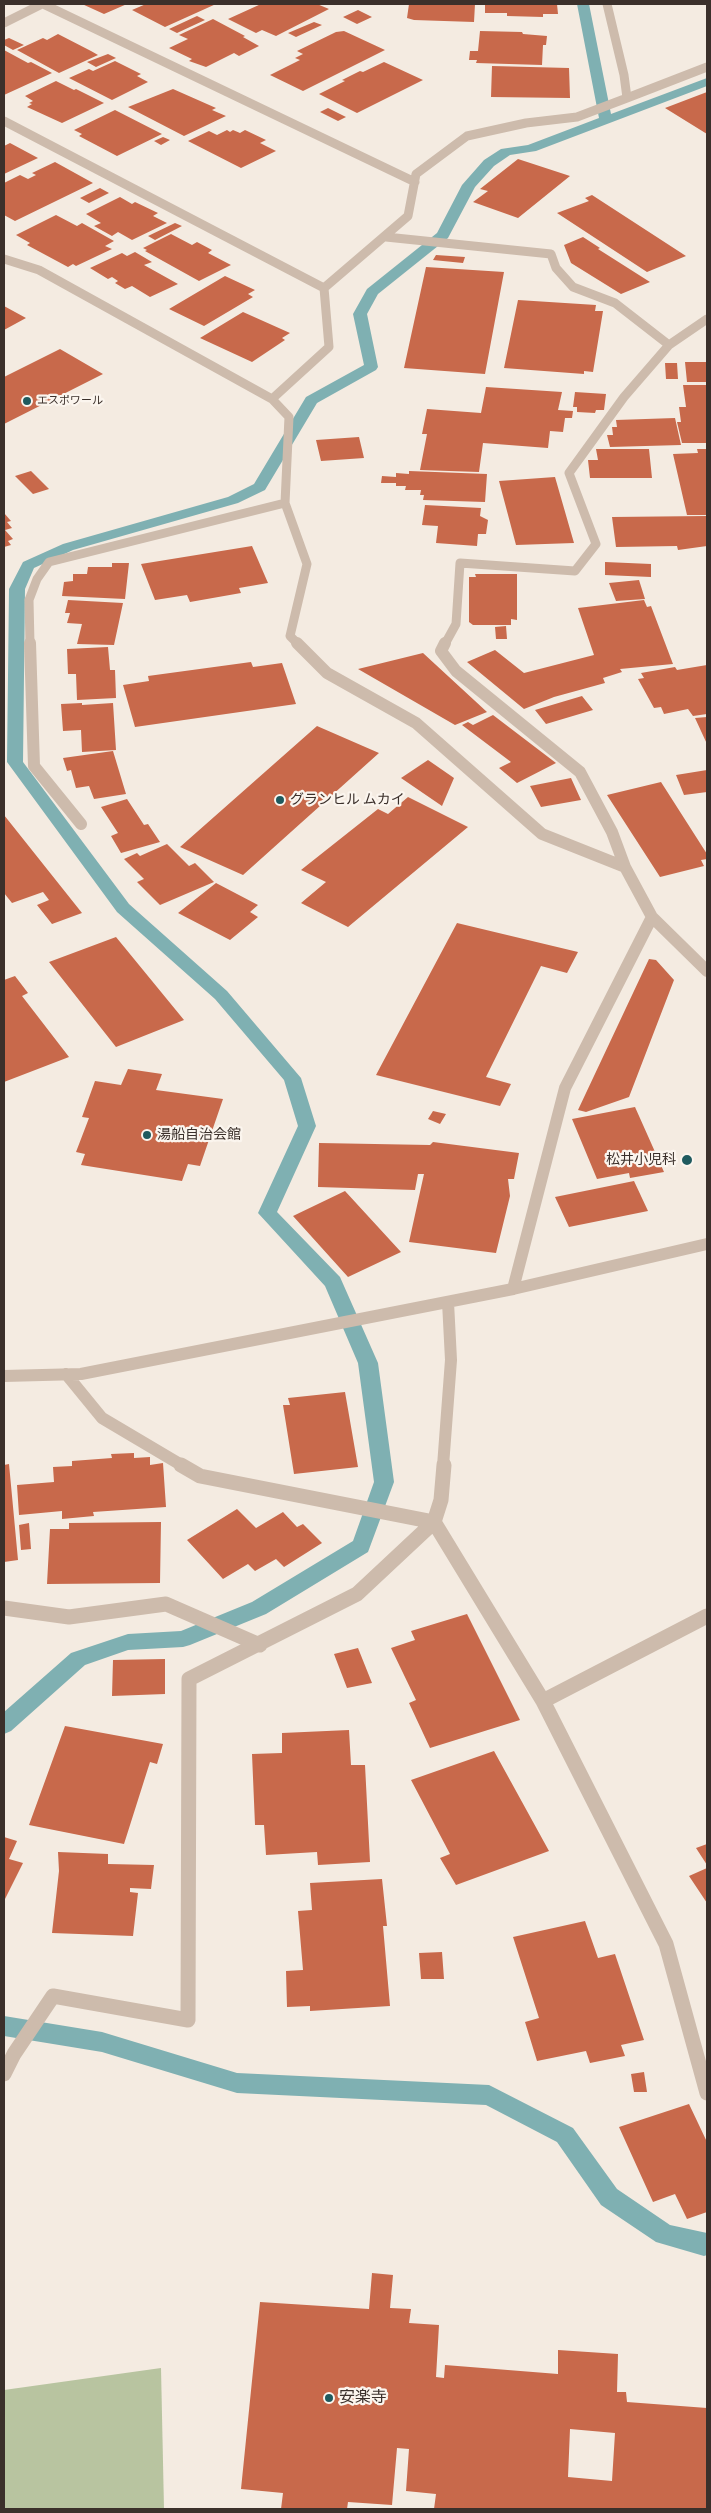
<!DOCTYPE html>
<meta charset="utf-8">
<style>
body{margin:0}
#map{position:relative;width:711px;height:2513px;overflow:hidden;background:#f4ebe1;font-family:Manrope,sans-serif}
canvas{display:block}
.frame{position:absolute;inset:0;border:5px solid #3b302b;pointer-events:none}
</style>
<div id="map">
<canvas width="711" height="2513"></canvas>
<div class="frame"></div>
</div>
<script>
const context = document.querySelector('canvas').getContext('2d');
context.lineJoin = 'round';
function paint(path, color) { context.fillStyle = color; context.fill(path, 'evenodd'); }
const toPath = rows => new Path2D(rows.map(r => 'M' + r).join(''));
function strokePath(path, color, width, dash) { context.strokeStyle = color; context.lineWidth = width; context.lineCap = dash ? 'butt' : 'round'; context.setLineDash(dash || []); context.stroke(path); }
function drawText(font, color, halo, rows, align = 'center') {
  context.font = font + ' Manrope,"Noto Sans JP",sans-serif'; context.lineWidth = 4.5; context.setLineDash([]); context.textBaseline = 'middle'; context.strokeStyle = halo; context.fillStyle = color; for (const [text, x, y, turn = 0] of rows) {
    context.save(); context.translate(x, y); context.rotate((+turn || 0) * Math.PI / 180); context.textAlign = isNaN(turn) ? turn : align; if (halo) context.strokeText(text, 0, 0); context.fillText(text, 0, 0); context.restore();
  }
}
paint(toPath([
 [161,2368,164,2509,4,2509,4,2390]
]), '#b8c4a0');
paint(toPath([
 [577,4,589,4,611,114,707,78,707,86,536,151,510,155,494,166,475,187,448,238,378,294,367,314,378,367,376,370,317,403,265,490,238,503,73,550,34,568,25,589,23,762,129,904,227,991,301,1078,316,1126,277,1212,340,1277,378,1363,394,1482,368,1552,266,1614,190,1645,183,1647,128,1650,85,1665,11,1731,4,1734,4,1712,71,1653,128,1634,181,1631,252,1602,353,1541,374,1482,358,1363,325,1286,258,1213,298,1126,284,1080,215,999,117,912,7,762,9,589,23,562,63,544,228,497,254,484,306,397,364,365,353,314,367,289,437,233,462,185,484,160,501,149,528,145,599,118,577,4],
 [4,2016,102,2032,237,2073,489,2085,573,2128,617,2189,670,2225,707,2233,707,2255,704,2256,656,2242,601,2205,557,2142,486,2105,237,2093,102,2052,4,2036,4,2016]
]), '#7fb0b2');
paint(toPath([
 [82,4,127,4,104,14],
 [146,4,216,4,165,27,132,10],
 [261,4,317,4,329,9,276,36,262,30,256,33,228,19],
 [409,4,475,4,474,22,414,20,407,18],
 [485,4,557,4,558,14,543,14,543,17,507,16,507,13,485,13],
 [358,10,372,17,357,24,343,17],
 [197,16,205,20,177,33,169,29],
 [213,19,245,36,243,37,259,46,239,56,234,53,206,67,189,61,192,59,169,48,188,39,179,35],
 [314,22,322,25,296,37,288,33],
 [344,31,385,50,303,91,270,75,300,60,295,58,303,54,297,51,336,32],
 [480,31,522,32,523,34,547,36,546,45,543,45,542,65,476,63,477,60,469,60,470,51,478,51],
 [58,34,91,51,98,55,59,73,17,50,43,38,47,40],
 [9,38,24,45,13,50,4,45,4,40],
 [4,50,28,63,31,62,52,73,4,95],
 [108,54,116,58,96,67,87,62],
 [115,61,141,74,137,76,148,82,112,100,69,78,89,69,93,71],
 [384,62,423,80,357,113,319,94,345,81,342,80,360,71,363,72],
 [492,66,569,68,570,98,491,97],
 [56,81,74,90,76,89,104,103,62,123,27,107,32,104,29,103,33,101,25,96],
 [173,89,216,108,212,110,226,116,184,136,128,107],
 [707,92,707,134,665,108],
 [328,108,346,117,338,121,320,112],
 [115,110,162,134,117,156,79,136,82,134,74,130],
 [227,130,230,132,233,130,240,133,245,130,266,140,260,143,276,151,241,168,188,141,209,131,217,135],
 [163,137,170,140,161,145,154,141],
 [10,143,38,158,4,174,4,146],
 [518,159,570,176,518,218,473,202,488,191,480,189],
 [55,162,93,183,15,221,4,215,4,183,20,175,28,179,36,175,32,173],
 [100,188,109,193,89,203,80,198],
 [592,195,686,256,647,272,557,213,589,201,585,198],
 [120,197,132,204,135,202,158,213,153,216,167,223,132,240,118,232,112,236,94,226,101,223,86,214],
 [56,215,77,226,82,223,114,241,105,246,112,249,76,266,73,264,68,267,27,245,30,243,16,235],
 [175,223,182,226,155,240,148,236],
 [171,234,192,245,197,242,212,250,208,253,231,265,199,281,145,251,147,250,143,248],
 [583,237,600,248,598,249,650,282,621,294,571,263,564,245],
 [135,252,152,262,144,265,178,284,150,297,132,286,125,289,115,283,118,281,112,277,108,279,90,268,122,253,127,256],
 [436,255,465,257,463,263,433,260],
 [426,267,504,272,485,374,404,368],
 [225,276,255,290,248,294,253,297,204,326,169,309],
 [518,300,596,305,595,311,603,311,593,372,584,371,584,374,504,368],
 [4,306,26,318,4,330],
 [243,312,290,333,282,338,285,340,252,362,200,338],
 [60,349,103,374,4,424,4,377],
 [685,362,707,362,707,382,687,382],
 [665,363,677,363,678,379,666,379],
 [683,385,707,385,707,443,682,443,677,422,681,422,679,407,686,407],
 [486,387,562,392,558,410,573,411,572,418,565,418,563,432,550,431,548,448,483,443,479,472,420,470,427,434,422,434,427,409,481,413],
 [575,392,606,394,604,410,596,410,595,413,577,412,577,407,573,407],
 [675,418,681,445,610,447,607,435,613,435,612,427,617,427,616,420],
 [359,437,364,458,321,461,316,440],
 [596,449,649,449,652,478,590,478,588,460,598,460],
 [697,449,707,449,707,515,687,515,673,454,698,453],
 [31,471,49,489,33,494,15,476],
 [409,471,487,474,485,502,423,500,424,495,420,495,421,490,405,490,406,486,396,486,396,483,381,483,382,476,396,477,396,473,409,474],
 [555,477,574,543,516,545,499,481],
 [425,505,481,508,480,516,488,520,486,534,478,534,477,546,436,543,438,526,422,525],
 [4,513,11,521,7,522,12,528,5,530,13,539,8,541,11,545,4,547],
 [707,516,707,546,678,550,677,546,616,547,612,517],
 [252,546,268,583,239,588,241,593,190,602,187,595,155,600,141,564],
 [605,562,651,564,651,577,605,575],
 [112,563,129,563,125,599,62,596,64,582,73,581,73,574,87,574,88,567,112,567],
 [475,574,517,574,517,620,511,619,511,625,473,625,469,622,469,577,476,577],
 [639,580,645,599,616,601,609,583],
 [68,600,123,603,114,645,77,644,82,624,67,623,70,613,65,613],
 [644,600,647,607,651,606,673,664,620,669,622,672,603,678,605,683,554,697,524,709,467,662,495,650,524,673,594,655,578,608],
 [506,626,507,639,496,639,495,627],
 [108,647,110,670,115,670,116,698,77,700,76,674,68,674,67,649],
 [423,653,487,712,455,725,358,669],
 [251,662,253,667,282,663,296,704,135,727,123,685,149,681,148,676],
 [707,665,707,714,693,716,688,709,664,714,661,707,654,708,638,679,644,678,641,673,675,667,677,670],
 [582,696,593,710,546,724,535,710],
 [82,703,82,705,113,703,116,750,82,752,81,730,63,731,61,704],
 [493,715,556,763,517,783,499,768,511,762,462,725,468,722,473,725],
 [707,717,707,744,695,718],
 [317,726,379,753,243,875,180,847],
 [113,751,126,794,94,799,89,786,76,788,71,770,67,771,63,758],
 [428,760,454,778,442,806,401,778],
 [707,770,707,792,684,795,676,775],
 [571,778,581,800,541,807,530,786],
 [661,782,707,854,707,859,701,860,704,866,660,877,607,795],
 [408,797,468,827,348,927,301,903,326,882,301,870,378,809,388,814],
 [127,799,144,825,148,824,160,842,121,853,111,836,118,833,101,807],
 [4,815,82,913,52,924,37,905,49,900,43,892,12,903,4,893],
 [167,844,189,866,195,863,214,882,160,905,137,882,144,879,124,859,137,853,140,856],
 [216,883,258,905,250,912,258,917,230,940,178,913],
 [457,923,578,952,567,973,541,966,486,1077,511,1084,500,1106,376,1075],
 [116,937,184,1020,116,1047,49,962],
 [649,959,656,960,674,980,629,1097,586,1112,578,1110],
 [15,976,28,993,22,996,69,1057,4,1082,4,980],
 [128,1069,162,1074,156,1090,223,1099,200,1166,188,1164,182,1181,81,1165,85,1154,76,1152,89,1118,82,1117,95,1081,121,1085],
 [635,1107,664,1172,630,1178,629,1173,597,1179,572,1119],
 [433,1111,446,1114,440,1124,428,1119],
 [433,1142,519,1153,514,1179,508,1179,510,1196,496,1253,409,1242,424,1174,418,1174,415,1190,318,1187,319,1143,430,1145],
 [634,1181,648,1211,569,1227,555,1197],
 [345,1191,401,1252,348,1277,293,1216],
 [345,1392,358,1467,294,1474,283,1405,290,1405,288,1398],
 [134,1453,134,1458,150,1457,150,1465,163,1463,166,1507,93,1512,94,1516,62,1519,62,1511,19,1515,17,1485,54,1482,53,1467,72,1466,72,1461,112,1458,111,1454],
 [9,1464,18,1560,4,1562,4,1465],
 [237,1509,256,1528,283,1512,297,1527,303,1524,322,1543,284,1567,276,1559,255,1571,248,1564,223,1579,187,1540],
 [161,1522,160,1583,47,1584,50,1529,69,1529,69,1523],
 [29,1523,31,1549,21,1550,19,1525],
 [467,1614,520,1720,430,1748,409,1703,416,1700,391,1648,415,1640,411,1631],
 [358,1648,372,1683,347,1688,334,1654],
 [165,1659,165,1694,112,1696,113,1660],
 [65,1726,163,1744,157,1764,150,1762,124,1844,29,1825],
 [349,1730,351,1765,365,1765,370,1862,318,1865,317,1852,266,1855,264,1825,255,1825,252,1754,282,1753,282,1733],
 [494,1751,549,1851,456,1885,440,1858,450,1854,411,1780],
 [4,1837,17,1841,9,1859,23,1863,4,1901],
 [707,1844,707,1865,696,1848],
 [58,1852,108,1854,108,1864,154,1865,151,1889,130,1888,130,1892,138,1893,133,1936,52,1933,59,1871],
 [707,1868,707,1903,689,1876],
 [382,1879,387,1926,383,1926,390,2006,310,2011,310,2006,287,2007,286,1971,303,1970,298,1911,312,1910,310,1883],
 [585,1921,598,1958,615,1954,644,2040,621,2045,625,2056,590,2063,586,2051,537,2061,525,2022,539,2018,513,1937],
 [442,1952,444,1979,421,1979,419,1953],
 [644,2072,647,2092,634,2092,631,2074],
 [689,2104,707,2142,707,2212,687,2219,675,2194,653,2202,619,2127],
 [372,2273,393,2275,390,2308,411,2309,409,2323,439,2325,436,2377,444,2378,445,2365,558,2374,558,2350,618,2354,617,2392,626,2392,627,2402,707,2408,707,2509,434,2509,436,2494,406,2491,409,2449,397,2448,392,2505,348,2502,347,2509,281,2509,283,2493,241,2489,260,2302,369,2309],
 [570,2429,615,2433,612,2481,568,2477]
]), '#c8694b');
strokePath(toPath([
 [43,4,415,182],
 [4,23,42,4],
 [627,98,707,67],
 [4,121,324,288],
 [386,237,551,254,556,268,573,287,615,303,669,345],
 [4,259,39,270,272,399],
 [30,644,29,600,37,579,49,562,285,503],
 [298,644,290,636,307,564,285,503,289,417,272,399,329,347,324,288,408,216,416,174,467,136,526,123,577,117,627,98,624,75,607,4],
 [445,644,456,624,460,563,575,571,596,544,569,473,624,397,669,345,707,319]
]), '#cdbbac', 9);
strokePath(toPath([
 [30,643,34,766,81,824],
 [297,643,327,673,416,723,542,834,625,867,652,917,707,971],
 [445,643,441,651,456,671,580,772,612,832,625,867],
 [513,1289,565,1088,652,917],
 [66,1374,102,1418,183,1466],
 [4,1376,81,1374,513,1289,707,1244],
 [443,1466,451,1360,448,1302]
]), '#cdbbac', 12);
strokePath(toPath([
 [181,1465,200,1476,434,1522],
 [444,1465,441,1500,434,1522,543,1701,666,1944,707,2093],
 [4,1608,69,1617,166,1604,260,1645],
 [543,1701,707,1616],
 [4,2074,14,2054,53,1996,188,2020,189,1679,357,1594,434,1522]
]), '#cdbbac', 15);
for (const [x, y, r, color] of [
 [27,401,5,"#1f5a5e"],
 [280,800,5,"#1f5a5e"],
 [147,1135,5,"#1f5a5e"],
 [687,1160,6,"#1f5a5e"],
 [329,2398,5,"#1f5a5e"]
]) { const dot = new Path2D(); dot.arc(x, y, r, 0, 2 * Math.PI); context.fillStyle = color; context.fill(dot); strokePath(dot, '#fbf5ee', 2); }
drawText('11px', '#3b302b', '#fbf5ee', [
 ["エスポワール",37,401]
], 'left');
drawText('14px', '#3b302b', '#fbf5ee', [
 ["グランヒル ムカイ",290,800],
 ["湯船自治会館",157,1135],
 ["松井小児科",676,1160,"right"]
], 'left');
drawText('16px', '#3b302b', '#fbf5ee', [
 ["安楽寺",339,2398]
], 'left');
</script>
